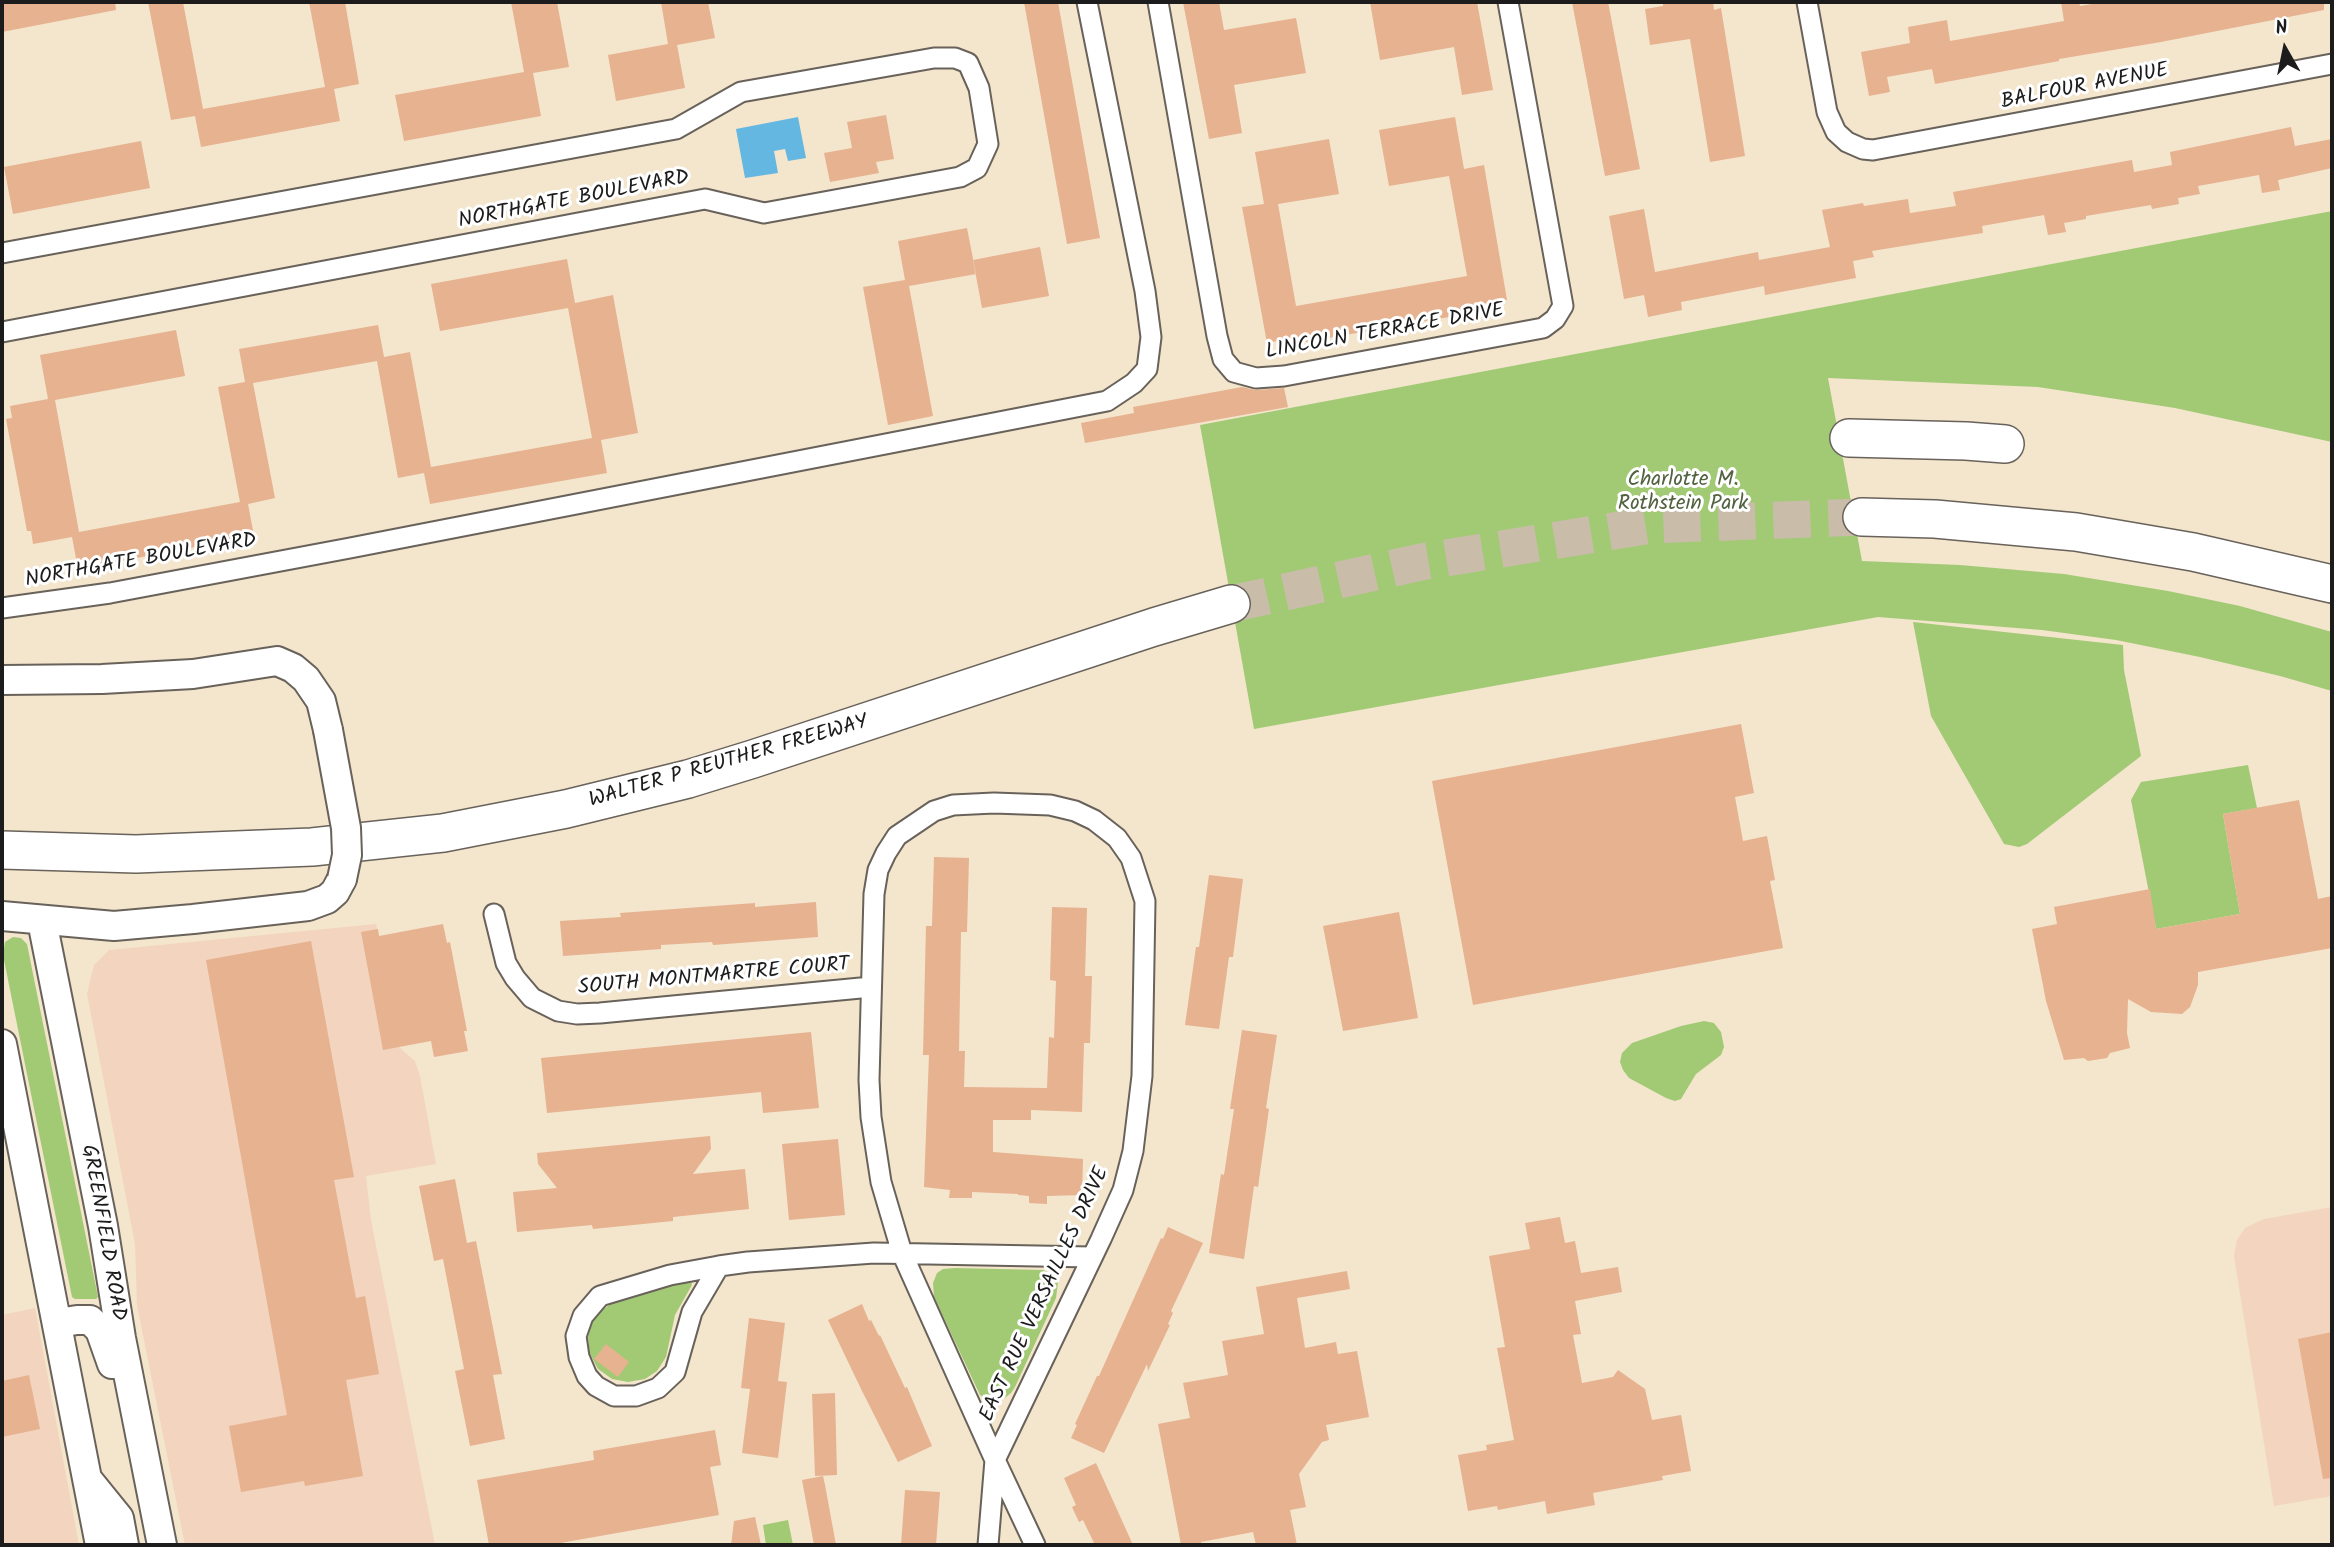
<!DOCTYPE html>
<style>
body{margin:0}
#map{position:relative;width:2334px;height:1547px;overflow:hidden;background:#f4e5cd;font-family:Kalam,sans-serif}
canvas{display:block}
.frame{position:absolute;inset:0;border:4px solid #1c1c1c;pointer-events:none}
.north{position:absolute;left:2250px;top:14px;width:70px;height:70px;-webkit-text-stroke:5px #fff;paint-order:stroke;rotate:351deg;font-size:19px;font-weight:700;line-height:28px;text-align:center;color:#1c1c1c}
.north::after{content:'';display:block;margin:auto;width:24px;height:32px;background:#1c1c1c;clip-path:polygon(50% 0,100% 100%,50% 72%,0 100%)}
</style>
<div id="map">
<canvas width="2334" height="1547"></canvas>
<div class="frame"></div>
<div class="north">N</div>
</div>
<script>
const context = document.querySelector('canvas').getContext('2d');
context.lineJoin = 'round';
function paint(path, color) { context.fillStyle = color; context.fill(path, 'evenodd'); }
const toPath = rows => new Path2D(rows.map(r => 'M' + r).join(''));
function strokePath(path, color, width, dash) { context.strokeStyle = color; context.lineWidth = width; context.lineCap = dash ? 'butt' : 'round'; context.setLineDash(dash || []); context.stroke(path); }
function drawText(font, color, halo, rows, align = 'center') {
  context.font = font + ' Kalam,sans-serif'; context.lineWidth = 6; context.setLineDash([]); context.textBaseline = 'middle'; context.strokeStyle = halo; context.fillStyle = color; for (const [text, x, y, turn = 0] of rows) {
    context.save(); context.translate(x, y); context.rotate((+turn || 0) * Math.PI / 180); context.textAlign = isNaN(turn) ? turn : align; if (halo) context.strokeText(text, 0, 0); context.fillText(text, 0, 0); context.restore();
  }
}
paint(toPath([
 [376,924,400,1048,415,1061,420,1076,436,1164,366,1176,371,1220,435,1545,185,1545,137,1305,135,1244,87,994,94,965,109,950],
 [2332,1207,2332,1496,2274,1506,2234,1256,2237,1240,2245,1228,2264,1219],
 [35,1308,79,1545,2,1545,2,1315]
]), '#f3d4be');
paint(toPath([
 [2332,211,2332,442,2175,408,2038,387,1828,378,1862,561,1960,565,2064,574,2168,591,2240,606,2332,632,2332,691,2280,676,2200,657,2116,640,2042,630,1878,617,1254,729,1200,425],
 [1913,622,2123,645,2124,670,2141,756,2027,844,2019,847,2004,844,1931,716],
 [2248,765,2257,808,2223,814,2240,914,2156,929,2131,800,2141,782],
 [13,937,21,938,27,944,98,1297,96,1299,75,1299,72,1297,3,955,5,942],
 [1704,1021,1714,1023,1721,1032,1724,1047,1721,1055,1696,1074,1681,1099,1675,1101,1666,1098,1629,1078,1623,1070,1620,1062,1622,1053,1632,1043,1681,1026],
 [955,1268,1043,1270,1052,1274,1058,1282,1056,1298,1015,1387,1011,1393,1001,1401,989,1402,980,1395,934,1297,933,1283,937,1273,943,1269],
 [688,1280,691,1281,692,1285,675,1315,666,1357,657,1371,645,1379,628,1382,612,1379,598,1369,589,1352,588,1337,589,1327,598,1313,612,1303],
 [788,1520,793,1545,766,1545,763,1525]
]), '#a2ca75');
paint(toPath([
 [798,117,806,158,788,161,785,149,774,151,778,173,745,178,736,129]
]), '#64b7e0');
paint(toPath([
 [2,2,115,2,116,10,2,32],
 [148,2,183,2,203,109,325,87,309,2,345,2,359,84,334,89,340,121,201,147,195,116,171,120],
 [511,2,557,2,569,67,533,73,541,116,404,141,395,95,524,72],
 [661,2,708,2,715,38,677,45,685,88,616,101,608,55,668,44],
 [1024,2,1058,2,1100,238,1067,244],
 [1183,2,1219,2,1224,30,1296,18,1306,73,1234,85,1242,133,1209,139],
 [1370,2,1477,2,1493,90,1462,95,1454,47,1380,60],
 [1572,2,1608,2,1640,169,1605,176],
 [1663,2,1713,2,1714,10,1721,8,1745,156,1710,162,1690,39,1650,45,1645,9,1663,6],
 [2061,2,2079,2,2080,6,2104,2,2324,2,2324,10,2161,42,2059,59,2059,61,1935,84,1932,69,1887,77,1890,92,1869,96,1861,52,1910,43,1908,27,1947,20,1950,41,2064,21],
 [886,115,894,159,876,162,879,173,830,182,824,153,852,148,847,122],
 [1455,117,1464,169,1484,165,1507,300,1477,305,1478,312,1299,343,1298,337,1267,343,1242,207,1264,204,1255,152,1329,139,1339,194,1278,204,1296,306,1467,276,1449,176,1389,186,1379,130],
 [2291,127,2295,146,2332,139,2332,168,2278,180,2280,190,2262,193,2259,175,2198,186,2200,194,2178,198,2179,204,2152,209,2151,205,2086,216,2086,219,2064,223,2066,232,2048,235,2044,215,1982,226,1983,233,1872,251,1874,257,1853,261,1856,278,1765,295,1764,286,1681,302,1682,310,1648,317,1644,295,1624,299,1609,216,1644,209,1655,272,1758,252,1759,260,1830,247,1822,210,1863,203,1864,206,1908,199,1910,213,1956,206,1953,192,2132,160,2134,172,2172,165,2170,152],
 [141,141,150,188,13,214,4,167],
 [967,228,976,274,909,286,933,416,888,425,863,287,905,280,898,241],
 [1040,247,1049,296,982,308,973,260],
 [567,259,575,303,613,295,638,433,601,440,607,473,430,504,424,473,398,478,377,361,253,383,275,498,248,504,254,536,78,569,72,537,33,544,31,531,27,531,6,419,12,418,10,406,48,399,40,355,176,330,185,376,55,400,79,532,240,502,218,387,245,382,239,349,378,325,384,357,410,352,431,467,592,438,568,308,440,331,431,284],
 [1242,387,1256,390,1284,388,1288,407,1085,443,1081,423,1134,413,1133,407],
 [1741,724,1754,793,1735,797,1743,841,1767,836,1775,880,1770,881,1783,948,1473,1005,1432,781],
 [2299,800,2318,899,2332,896,2332,948,2198,972,2198,985,2190,1007,2182,1014,2151,1012,2128,999,2127,1033,2130,1048,2110,1053,2107,1058,2088,1061,2084,1058,2064,1060,2046,1001,2032,929,2057,924,2054,907,2150,889,2156,929,2240,914,2223,814],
 [934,857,969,858,967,932,961,932,959,1051,965,1051,964,1087,1047,1088,1049,1037,1054,1038,1056,981,1050,980,1052,907,1087,908,1085,976,1092,976,1090,1043,1084,1043,1082,1112,1031,1110,1031,1120,993,1120,993,1152,1083,1159,1082,1195,1047,1196,1047,1204,1029,1203,1029,1196,1018,1195,1018,1194,972,1192,972,1198,949,1198,950,1190,924,1187,929,1055,923,1055,926,926,932,926],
 [1209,875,1243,879,1233,957,1229,957,1219,1029,1185,1025,1196,947,1199,947],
 [816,902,818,937,713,945,712,942,661,945,661,949,563,956,560,921,621,917,620,913,755,903,755,907],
 [1399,912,1418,1018,1343,1031,1323,926],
 [443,924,447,943,450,942,467,1031,464,1031,468,1051,434,1057,431,1041,383,1050,361,932,378,929,379,936],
 [311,941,354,1177,334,1180,356,1298,365,1296,379,1374,346,1380,363,1476,305,1486,304,1481,241,1492,229,1426,287,1415,206,960],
 [1242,1030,1277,1035,1266,1108,1269,1109,1258,1187,1254,1186,1244,1259,1209,1253,1221,1174,1224,1175,1234,1109,1230,1109],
 [811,1032,819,1108,763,1113,761,1092,547,1113,541,1058],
 [710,1136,711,1149,693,1174,745,1169,749,1209,673,1217,673,1221,593,1229,592,1225,517,1232,513,1192,557,1188,538,1164,537,1153],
 [838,1139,845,1215,789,1220,782,1144],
 [455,1179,467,1243,476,1241,502,1374,493,1375,505,1439,470,1446,455,1371,464,1369,443,1259,434,1261,419,1186],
 [1560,1217,1565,1243,1575,1241,1581,1273,1618,1267,1622,1292,1575,1301,1581,1334,1573,1335,1582,1383,1613,1377,1618,1370,1645,1389,1652,1420,1681,1415,1691,1471,1662,1476,1663,1480,1593,1493,1595,1505,1547,1514,1545,1501,1498,1510,1497,1506,1468,1511,1458,1455,1487,1450,1486,1445,1514,1440,1497,1348,1505,1347,1489,1256,1530,1249,1525,1223],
 [1168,1227,1203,1243,1171,1311,1173,1313,1168,1324,1170,1325,1148,1371,1147,1364,1104,1453,1071,1438,1077,1425,1075,1424,1097,1376,1099,1376,1161,1238,1163,1239],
 [1347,1271,1350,1289,1297,1298,1305,1348,1336,1342,1338,1354,1357,1351,1369,1417,1326,1425,1329,1440,1322,1442,1299,1474,1306,1507,1290,1510,1297,1545,1256,1545,1253,1532,1201,1542,1201,1545,1181,1545,1158,1424,1190,1418,1183,1383,1228,1375,1222,1341,1264,1334,1256,1287],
 [862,1304,869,1321,871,1320,879,1336,880,1335,905,1388,907,1387,932,1446,898,1462,862,1391,828,1320],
 [749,1318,785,1323,778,1381,787,1382,778,1458,742,1453,750,1389,741,1388],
 [2332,1332,2332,1478,2323,1479,2298,1339],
 [606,1344,629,1362,618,1377,594,1359],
 [29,1375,40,1429,2,1437,2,1381],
 [835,1393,837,1475,815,1476,812,1394],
 [715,1430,721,1465,710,1467,719,1515,549,1545,489,1545,477,1480,594,1460,593,1451],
 [1096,1463,1133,1545,1095,1545,1083,1520,1079,1522,1072,1507,1076,1505,1064,1478],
 [823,1476,825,1485,836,1545,814,1545,802,1480],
 [905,1490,940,1492,936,1545,901,1545],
 [755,1517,761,1545,731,1545,734,1521]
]), '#e6b28f');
strokePath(toPath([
 [1231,604,1421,562,1651,525,1862,517]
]), '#c9bdaa', 37, [37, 18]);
const street = toPath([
 [1158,2,1217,336,1223,359,1234,372,1256,378,1284,376,1543,328,1555,319,1563,306,1508,2],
 [1807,2,1827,112,1836,132,1847,142,1863,149,1873,150,2332,64],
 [2,253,676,129,741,92,934,58,955,58,968,63,979,88,988,144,977,168,960,177,764,213,705,199,2,332],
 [2,608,110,593,350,548,1107,401,1134,383,1147,369,1151,337,1145,291,1087,2],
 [494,914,506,963,515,978,532,998,558,1011,577,1014,600,1013,871,987],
 [719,1266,692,1312,675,1372,658,1388,636,1396,614,1396,596,1386,587,1376,579,1357,576,1336,583,1316,600,1296,670,1275,719,1266,748,1262,874,1253,1092,1257],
 [988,1545,995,1460,1101,1239,1123,1190,1133,1151,1142,1076,1145,901,1131,858,1117,838,1094,820,1075,811,1050,805,994,803,953,805,934,811,897,836,886,853,878,870,874,894,869,1080,871,1117,881,1182,902,1253,995,1460,1035,1545]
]);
const secondary = toPath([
 [2,680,102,679,193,674,277,661,293,668,306,679,321,701,328,730],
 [2,916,114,926,193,919,308,906,327,899,335,892,342,879],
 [42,921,103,1226,121,1338,162,1545],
 [2,1044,100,1545],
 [58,1323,77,1320,90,1320,100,1330,112,1364],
 [89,1481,119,1518,124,1545]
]);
const highway = toPath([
 [1849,438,1966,441,2005,444],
 [1862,517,1935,519,2076,532,2193,552,2332,584],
 [2,850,136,854,312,847,443,833,566,809,688,779,753,759,1154,627,1231,604]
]);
strokePath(street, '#68625a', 23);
strokePath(secondary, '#68625a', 32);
strokePath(highway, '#68625a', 40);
strokePath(street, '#fff', 19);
strokePath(secondary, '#fff', 28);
strokePath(highway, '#fff', 37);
const secondaryBridge = toPath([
 [328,730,346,828,347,855,342,879]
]);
strokePath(secondaryBridge, '#68625a', 32, []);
strokePath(secondaryBridge, '#fff', 28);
drawText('21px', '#1c1c1c', '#fff', [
 ["BALFOUR AVENUE",2085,88,-11],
 ["NORTHGATE BOULEVARD",574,201,-11],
 ["LINCOLN TERRACE DRIVE",1385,333,-10],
 ["NORTHGATE BOULEVARD",141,562,-10],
 ["WALTER P REUTHER FREEWAY",729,763,-16],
 ["SOUTH MONTMARTRE COURT",714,978,-5],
 ["GREENFIELD ROAD",102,1233,80],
 ["EAST RUE VERSAILLES DRIVE",1046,1295,-65]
]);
drawText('21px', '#526240', '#fff', [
 ["Charlotte M.",1683,481],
 ["Rothstein Park",1683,505]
]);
</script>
